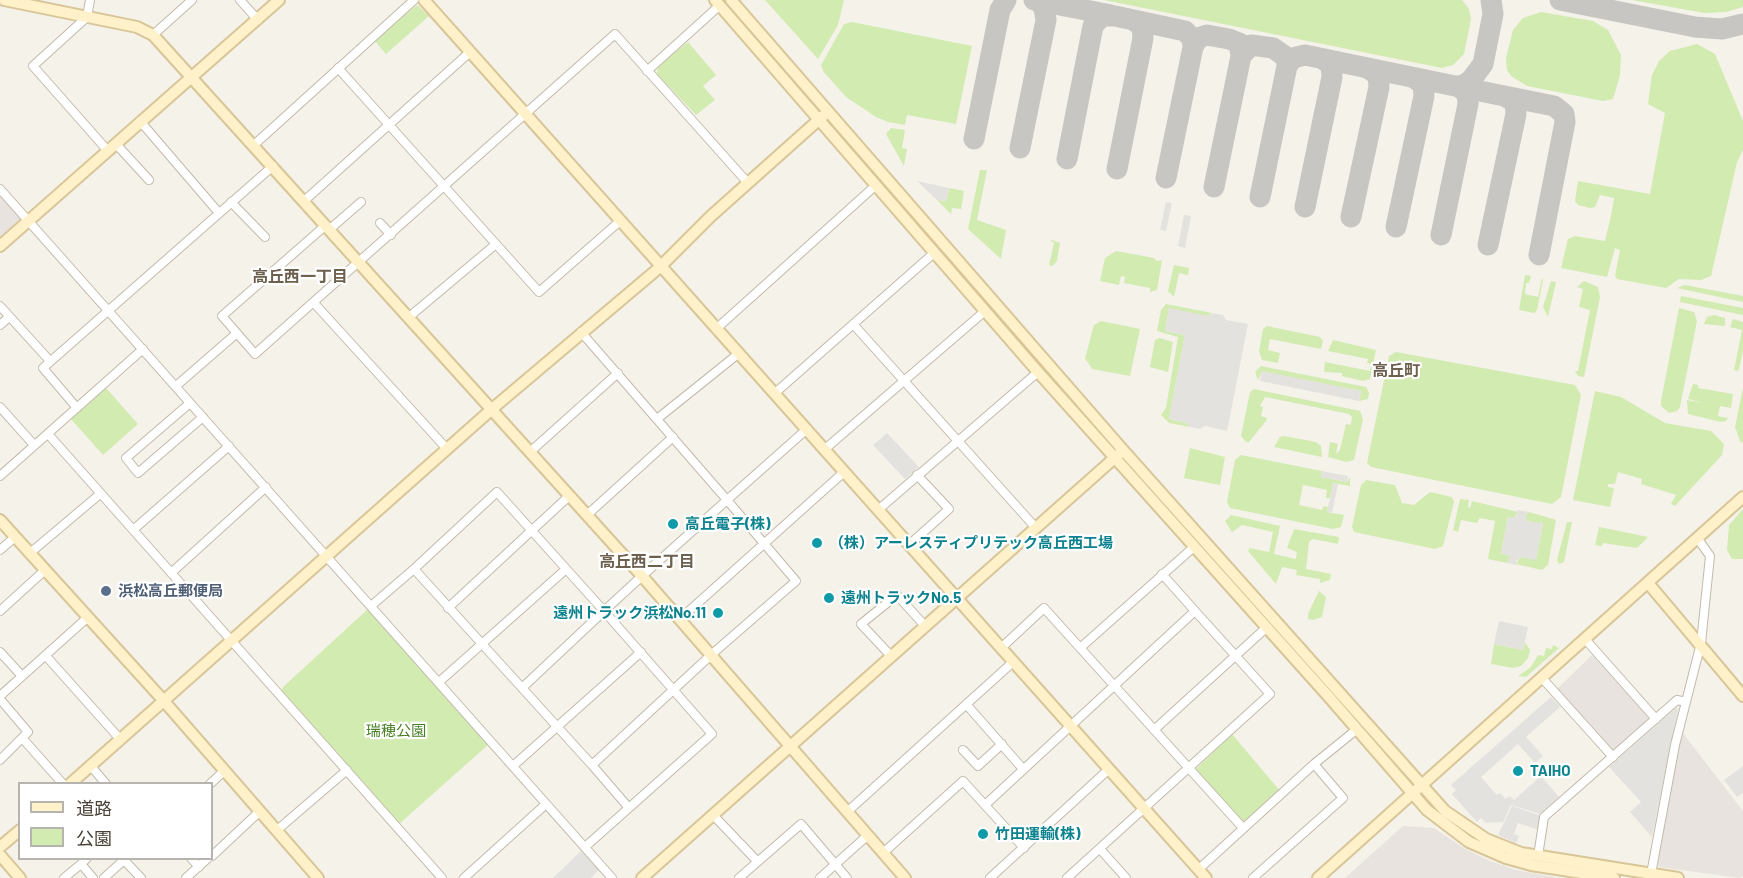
<!DOCTYPE html>
<meta charset="utf-8">
<style>
body{margin:0}
#map{position:relative;width:1743px;height:878px;overflow:hidden;background:#f5f2ea;font-family:Barlow,"Noto Sans JP",sans-serif}
canvas{display:block}
.legend{position:absolute;left:18px;top:782px;width:195px;height:78px;box-sizing:border-box;background:#fff;border:2px solid #b7b3af;margin:0;padding:8px 10px;list-style:none;font-size:18px;color:#4a4237}
.legend li{display:flex;align-items:center;gap:12px;height:30px}
.legend b{width:30px;border:2px solid #b7b3af}
</style>
<div id="map">
<canvas width="1743" height="878"></canvas>
<ul class="legend">
<li><b style="height:8px;background:#fff1ca"></b>道路</li>
<li><b style="height:16px;background:#d2ebb1"></b>公園</li>
</ul>
</div>
<script>
const context = document.querySelector('canvas').getContext('2d');
context.lineJoin = 'round';
function paint(path, color) { context.fillStyle = color; context.fill(path, 'evenodd'); }
const toPath = rows => new Path2D(rows.map(r => 'M' + r).join(''));
function strokePath(path, color, width, dash) { context.strokeStyle = color; context.lineWidth = width; context.lineCap = dash ? 'butt' : 'round'; context.setLineDash(dash || []); context.stroke(path); }
function drawText(font, color, halo, rows, align = 'center') {
  context.font = font + ' Barlow,"Noto Sans JP",sans-serif'; context.lineWidth = 4.5; context.setLineDash([]); context.textBaseline = 'middle'; context.strokeStyle = halo; context.fillStyle = color; for (const [text, x, y, turn = 0] of rows) {
    context.save(); context.translate(x, y); context.rotate((+turn || 0) * Math.PI / 180); context.textAlign = isNaN(turn) ? turn : align; if (halo) context.strokeText(text, 0, 0); context.fillText(text, 0, 0); context.restore();
  }
}
paint(toPath([
 [0,194,22,218,0,237],
 [1592,655,1649,717,1649,720,1615,750,1612,750,1557,689],
 [1682,732,1743,811,1743,876,1740,878,1659,867,1657,864],
 [1403,826,1434,828,1465,849,1490,861,1516,870,1559,878,1345,878]
]), '#e8e3de');
paint(toPath([
 [765,0,844,0,838,25,818,59],
 [1104,0,1462,0,1469,9,1471,19,1464,54,1453,65,1442,68],
 [1632,0,1743,0,1743,7,1726,12,1704,13],
 [417,5,429,16,386,54,374,40],
 [1541,12,1593,21,1608,30,1621,55,1620,75,1613,99,1603,101,1527,86,1511,76,1507,70,1506,58,1513,30,1523,18],
 [852,22,972,46,956,124,907,115,905,125,888,122,876,117,846,97,823,71,821,65,844,24],
 [688,42,716,75,703,86,715,100,696,115,657,74,658,66],
 [1697,44,1715,54,1743,121,1743,150,1737,162,1711,276,1701,280,1679,279,1666,288,1617,279,1615,276,1620,250,1615,248,1607,277,1561,268,1568,239,1575,236,1605,241,1611,216,1614,198,1600,195,1595,207,1590,208,1578,205,1575,201,1578,181,1650,194,1665,113,1648,104,1652,75,1659,61,1670,51],
 [891,128,905,130,902,148,907,149,904,166,886,134],
 [980,170,987,170,977,220,1006,230,1001,259,968,229],
 [949,188,964,191,961,209,952,208,951,214,937,200,946,201],
 [1049,239,1060,243,1057,261,1052,266,1049,265,1054,243],
 [1116,251,1154,258,1156,261,1162,260,1157,290,1150,292,1150,288,1124,283,1125,277,1121,276,1119,285,1100,281,1105,258],
 [1174,265,1189,268,1188,275,1179,273,1174,297,1168,291],
 [1525,275,1531,276,1529,283,1526,283,1525,294,1538,297,1542,278,1543,280,1537,310,1534,313,1519,310],
 [1551,281,1556,282,1548,317,1543,307],
 [1584,281,1598,287,1600,297,1584,377,1578,376,1575,371,1578,371,1590,310,1579,307,1583,289,1577,287],
 [1685,285,1743,296,1743,302,1677,288],
 [1681,296,1743,308,1743,315,1680,302],
 [1166,304,1212,313,1208,316,1169,309,1165,331,1185,335,1169,419,1187,423,1190,427,1169,423,1161,415,1166,408,1178,337,1157,331,1161,310],
 [1679,308,1694,312,1697,321,1680,407,1677,411,1669,413,1661,406,1661,401],
 [1714,315,1725,318,1725,326,1704,324,1707,317],
 [1733,319,1743,322,1743,350,1739,370,1736,371,1734,370,1742,330,1730,327],
 [1101,321,1140,329,1130,376,1092,369,1085,358,1094,325],
 [1267,326,1320,337,1323,341,1321,349,1270,339,1268,350,1280,353,1278,363,1262,360,1259,351,1263,329],
 [1159,338,1173,342,1168,372,1150,367,1155,340],
 [1333,340,1376,350,1370,379,1363,381,1342,376,1342,373,1324,372,1325,362,1370,371,1371,364,1367,363,1368,359,1328,351],
 [1396,352,1575,385,1581,395,1561,497,1552,504,1371,467,1367,463,1389,356],
 [1261,366,1366,387,1369,393,1368,399,1359,401,1361,391,1262,372,1258,380,1255,372],
 [1693,384,1698,385,1698,388,1733,394,1731,408,1720,406,1718,416,1728,418,1726,421,1721,422,1688,414,1687,400,1704,403,1688,399],
 [106,388,138,424,103,455,71,419],
 [1743,388,1743,442,1741,443,1735,427],
 [1254,389,1360,411,1363,419,1354,460,1346,462,1328,457,1330,442,1338,444,1336,454,1340,450,1346,424,1351,425,1352,417,1349,414,1265,397,1260,406,1263,407,1261,416,1267,418,1266,421,1249,442,1246,442,1241,436,1250,392],
 [1595,391,1621,397,1665,423,1711,431,1724,444,1722,455,1675,506,1671,504,1676,495,1641,484,1642,479,1618,472,1615,484,1608,484,1608,487,1614,488,1610,507,1573,500],
 [1284,436,1316,442,1321,446,1322,457,1274,447,1280,437],
 [1190,448,1225,457,1220,485,1184,478],
 [1241,455,1322,471,1321,477,1347,482,1350,477,1350,486,1333,483,1330,498,1326,498,1327,490,1303,485,1299,505,1322,510,1324,506,1328,507,1327,512,1344,515,1341,527,1333,529,1230,508,1227,502,1235,460],
 [1366,480,1395,485,1402,503,1414,505,1430,492,1452,497,1454,502,1443,546,1435,549,1354,532,1352,527,1361,485],
 [1460,499,1469,500,1468,507,1470,508,1472,501,1518,512,1515,518,1508,517,1501,553,1510,556,1507,563,1488,559,1495,521,1480,518,1477,523,1461,520,1458,532,1453,530],
 [1743,509,1743,559,1732,559,1727,550,1729,525],
 [1529,512,1556,520,1548,565,1542,570,1516,564,1520,557,1536,559,1543,524,1527,521,1525,516],
 [1231,515,1280,526,1274,554,1296,559,1297,552,1287,548,1294,529,1339,537,1338,544,1313,539,1309,542,1306,569,1331,574,1330,580,1320,583,1320,579,1296,575,1297,570,1282,567,1276,584,1248,551,1250,548,1269,552,1273,532,1242,525,1232,532,1225,521],
 [1567,522,1572,522,1564,562,1559,564,1557,560],
 [1599,527,1648,537,1637,548,1603,543,1602,546,1595,545],
 [1319,591,1326,597,1322,617,1313,620,1308,619,1308,614],
 [368,609,489,744,398,825,282,693,282,688],
 [1525,642,1530,650,1528,658,1521,666,1513,668,1491,664,1494,644,1523,650],
 [1553,645,1559,648,1526,677,1518,676,1531,667,1538,655,1544,656,1546,648,1552,649],
 [1232,734,1280,791,1243,825,1194,771]
]), '#d2ebb1');
paint(toPath([
 [917,181,949,188,946,201,937,200],
 [1166,202,1172,203,1166,231,1160,230],
 [1184,215,1191,216,1185,248,1178,246],
 [1169,308,1208,316,1212,313,1223,315,1226,320,1248,324,1227,431,1205,426,1200,429,1190,427,1187,423,1169,419,1185,335,1165,331],
 [1262,371,1361,391,1359,401,1260,381],
 [887,433,919,467,905,479,873,445],
 [1322,471,1348,476,1347,482,1320,477],
 [1333,483,1338,484,1332,513,1327,512],
 [1517,510,1529,512,1525,516,1527,521,1543,523,1536,560,1520,557,1516,561,1517,565,1507,563,1510,556,1501,553,1508,517,1517,517],
 [1499,621,1528,627,1523,650,1494,644],
 [1551,697,1560,707,1526,737,1543,756,1535,763,1518,744,1481,777,1497,795,1500,793,1505,799,1510,796,1514,800,1541,776,1559,797,1540,814,1511,805,1503,822,1486,823,1481,818,1477,822,1452,794,1456,790,1451,785],
 [1676,708,1678,709,1652,837,1630,812,1641,802,1609,767],
 [1743,766,1743,793,1737,797,1724,780],
 [1512,806,1541,816,1539,830,1518,823,1514,834,1519,836,1516,843,1498,835],
 [581,851,599,870,591,878,553,878]
]), '#e4e2de');
strokePath(toPath([
 [1034,0,1111,15],
 [1560,0,1695,27,1722,29,1743,24],
 [1455,86,1554,106,1564,114,1565,122,1539,255],
 [974,139,1000,10,1006,0],
 [1020,148,1046,20,1044,8,1038,0],
 [1067,159,1093,26,1102,16,1115,16,1185,31,1192,38,1193,47,1198,38,1207,35,1229,39,1239,43,1241,56,1251,45,1273,48,1286,57,1287,66,1293,58,1305,55,1455,86,1462,86,1471,80,1483,64,1493,14,1491,0],
 [1117,169,1143,38,1142,26,1133,20],
 [1166,178,1193,47],
 [1214,187,1241,56],
 [1260,197,1287,66],
 [1305,207,1332,77,1331,65,1323,59],
 [1351,217,1379,87,1378,75,1369,69],
 [1396,227,1424,96,1423,84,1414,78],
 [1441,235,1468,104,1467,93,1459,87],
 [1488,245,1516,114,1515,102,1506,97]
]), '#c7c6c2', 21);
const street = toPath([
 [90,0,87,17,33,66,108,151],
 [240,0,258,20],
 [153,35,192,0],
 [338,68,539,292,620,221],
 [647,71,719,6],
 [140,121,219,213],
 [116,144,149,180],
 [255,144,414,0],
 [0,189,612,878],
 [304,201,470,52],
 [231,202,265,237],
 [380,223,391,235],
 [326,225,222,316,255,354,615,34,748,183],
 [330,229,361,202],
 [314,303,447,449],
 [0,306,50,361],
 [409,317,496,244],
 [853,324,1036,528],
 [0,325,9,317],
 [716,329,875,186],
 [581,332,727,500,796,581,711,655,592,765,414,569,497,492,604,611,642,576,727,500,807,429],
 [176,386,237,333],
 [775,393,934,253],
 [190,403,126,458,138,473,203,417],
 [0,407,34,445],
 [77,408,43,368,273,166],
 [657,419,738,354],
 [48,434,442,878],
 [825,449,985,311],
 [530,452,618,373],
 [0,476,143,349],
 [878,510,1038,372],
 [587,515,673,437],
 [133,530,229,446],
 [909,545,949,509,917,475],
 [0,550,15,537],
 [30,553,100,494],
 [171,573,266,487],
 [1162,574,1195,611],
 [371,606,414,569],
 [448,608,569,496],
 [0,611,45,570],
 [680,619,844,472],
 [1585,639,1656,719],
 [1001,648,1044,608,1243,828],
 [1080,648,1195,546],
 [0,652,22,676],
 [46,656,120,739],
 [891,656,861,624,897,595,925,626],
 [1542,678,1613,757],
 [439,682,565,570],
 [522,688,604,611,712,734,585,847],
 [0,696,87,618],
 [0,699,28,732,0,760],
 [966,704,1023,769],
 [1154,730,1267,627],
 [23,739,63,784],
 [963,750,978,766,1002,744],
 [90,765,106,784],
 [592,765,629,808],
 [513,766,641,652],
 [210,784,224,771],
 [985,805,1195,611,1270,694,1067,878],
 [847,812,1013,662],
 [713,815,757,861],
 [276,831,347,770],
 [1100,849,1126,878],
 [883,853,963,781,1024,848],
 [212,856,259,812],
 [1538,856,1544,817,1677,700,1686,702],
 [87,858,81,864,93,878],
 [126,858,124,860,141,878],
 [191,858,199,867],
 [1199,869,1314,764,1356,730],
 [1651,874,1675,745,1701,643,1710,556,1698,539],
 [64,878,81,864],
 [104,878,124,860],
 [186,878,208,858],
 [464,878,546,804],
 [739,878,801,824,847,878],
 [820,878,867,836],
 [990,878,1108,770],
 [1253,878,1343,798,1314,764]
]);
const secondary = toPath([
 [4,0,137,27,153,35,642,576,905,878],
 [424,0,1206,878],
 [715,0,1038,372,1329,697,1427,810,1469,842,1506,858,1531,865,1614,878],
 [731,0,1123,450,1445,811,1486,839,1521,853,1678,878],
 [0,246,279,0],
 [0,520,163,700,318,878],
 [1648,583,1743,696],
 [70,784,492,409,660,267,711,216,823,116],
 [0,847,20,830],
 [0,855,20,878],
 [642,878,1119,454],
 [1318,878,1743,497]
]);
strokePath(street, '#c2baab', 10);
strokePath(secondary, '#d8c698', 14);
strokePath(street, '#fff', 8);
strokePath(secondary, '#fff1ca', 10);
for (const [x, y, r, color] of [
 [673,524,6,"#0f9aa8"],
 [817,543,6,"#0f9aa8"],
 [106,591,6,"#5c6f8a"],
 [829,598,6,"#0f9aa8"],
 [718,613,6,"#0f9aa8"],
 [1518,771,6,"#0f9aa8"],
 [983,834,6,"#0f9aa8"]
]) { const dot = new Path2D(); dot.arc(x, y, r, 0, 2 * Math.PI); context.fillStyle = color; context.fill(dot); strokePath(dot, '#fff', 2); }
drawText('bold 15px', '#0d838f', '#fff', [
 ["高丘電子(株)",685,524],
 ["（株）アーレスティプリテック高丘西工場",829,543],
 ["遠州トラックNo.5",841,598],
 ["遠州トラック浜松No.11",706,613,"right"],
 ["TAIHO",1530,771],
 ["竹田運輸(株)",995,834]
], 'left');
drawText('bold 15px', '#4e5e75', '#fff', [
 ["浜松高丘郵便局",118,591]
], 'left');
drawText('15px', '#4a8026', '#fff', [
 ["瑞穂公園",396,731]
]);
drawText('bold 16px', '#6d604e', '#fff', [
 ["高丘西一丁目",300,277],
 ["高丘町",1396,371],
 ["高丘西二丁目",647,562]
]);
</script>
